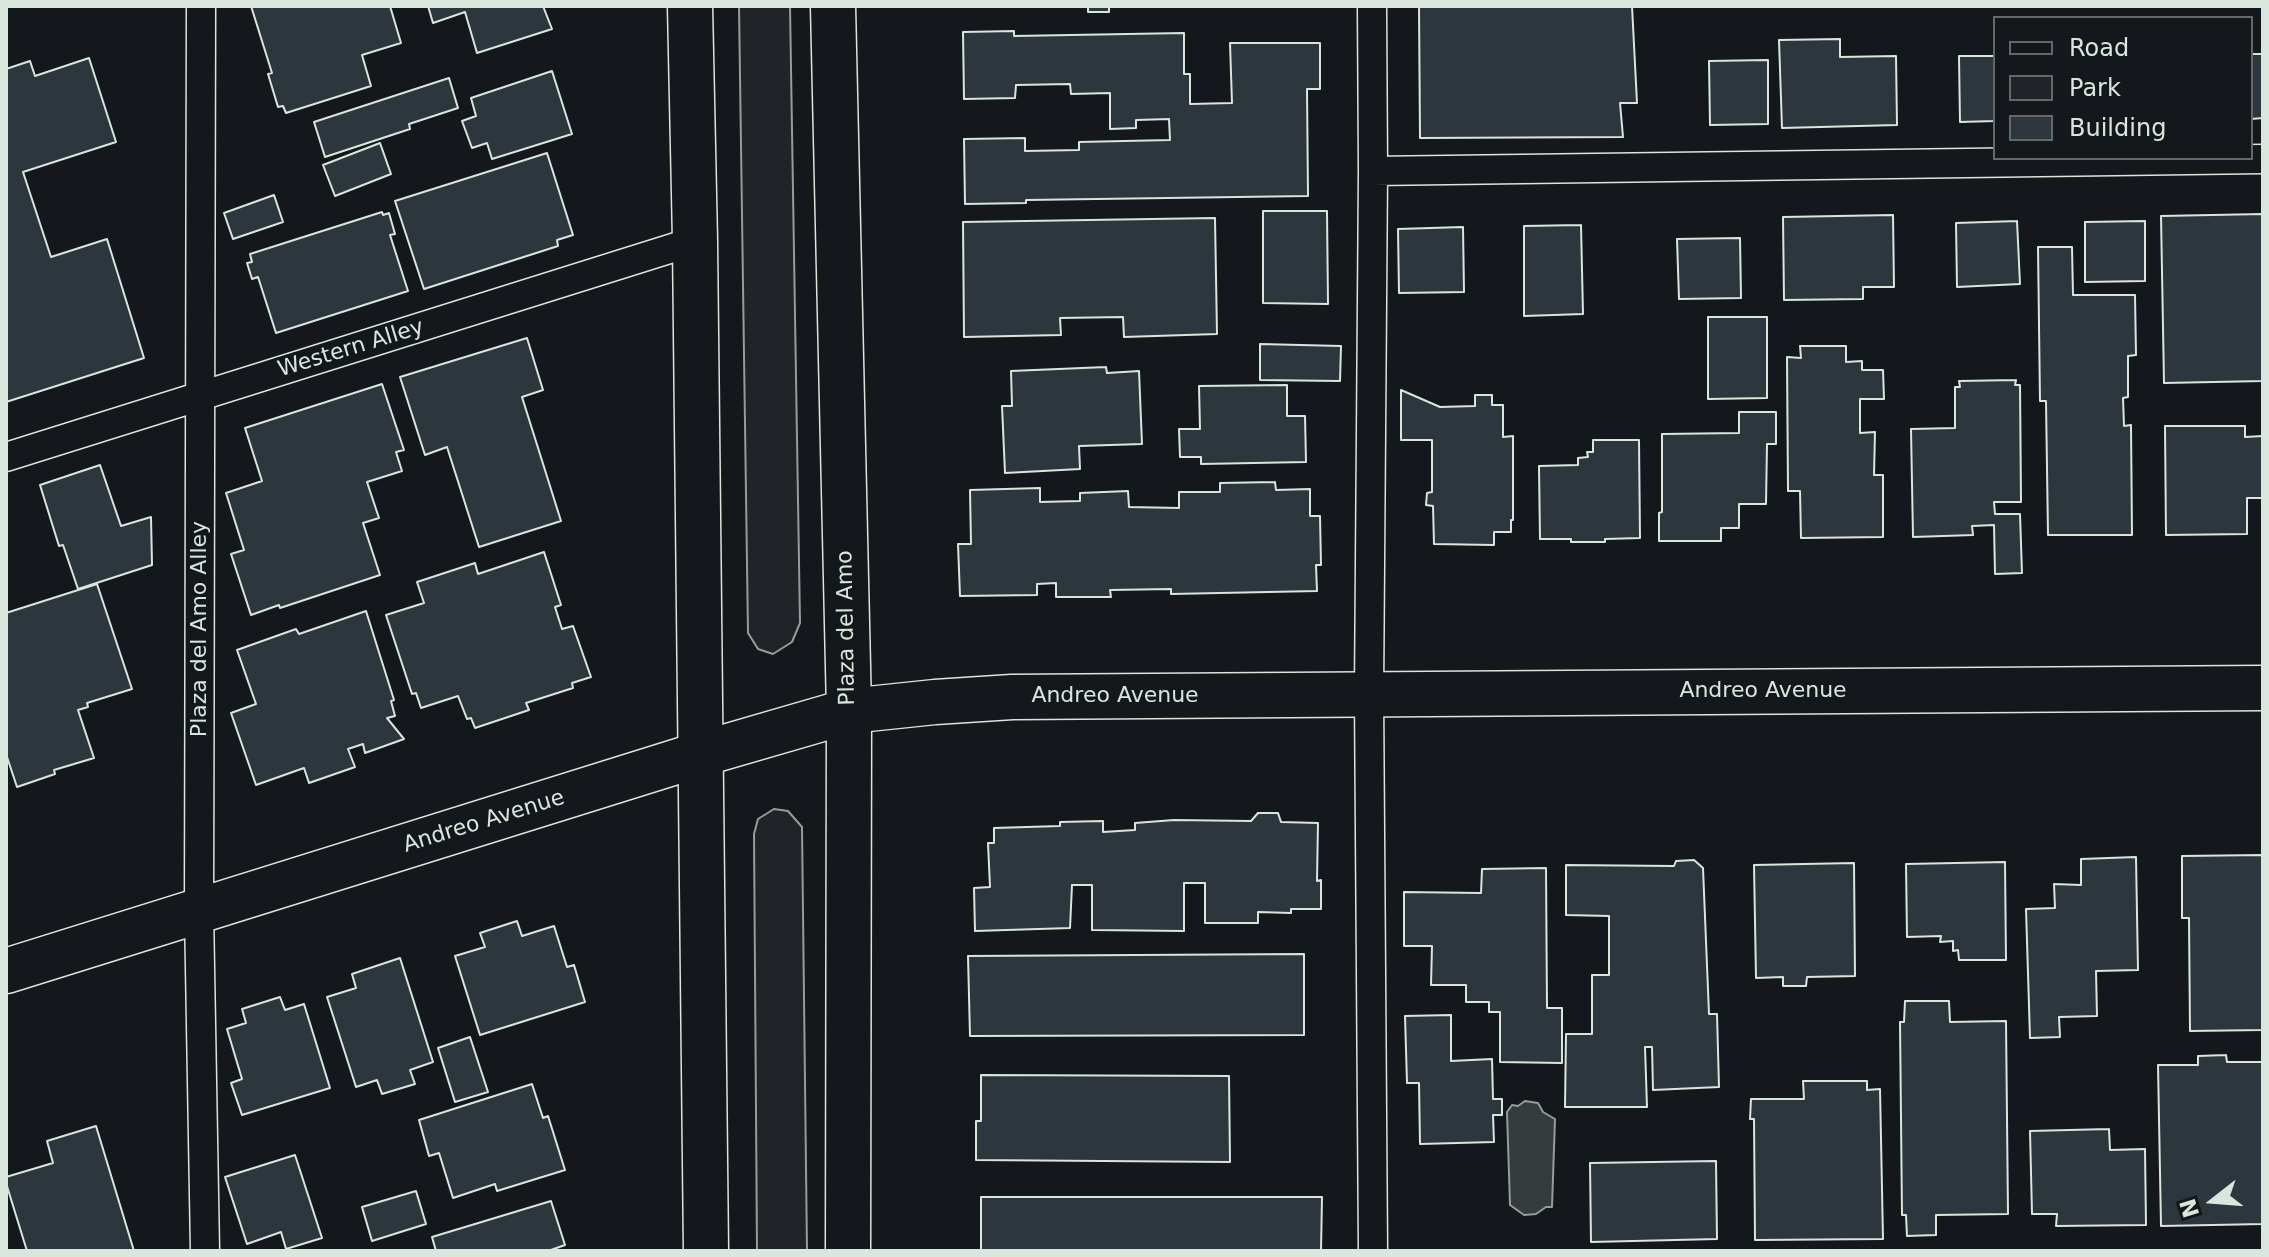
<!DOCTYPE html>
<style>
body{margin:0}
#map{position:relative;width:2269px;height:1257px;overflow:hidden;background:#14181c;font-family:"DejaVu Sans",sans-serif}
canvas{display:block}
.frame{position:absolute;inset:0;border:8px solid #d8e6dc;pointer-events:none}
.legend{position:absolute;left:1993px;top:16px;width:260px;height:144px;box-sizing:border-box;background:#14181c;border:2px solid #626a69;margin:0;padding:10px 14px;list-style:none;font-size:24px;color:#d8e6dc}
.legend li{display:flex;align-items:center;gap:16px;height:40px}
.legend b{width:40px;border:2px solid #626a69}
.north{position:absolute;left:2173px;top:1161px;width:80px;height:80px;-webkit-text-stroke:6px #14181c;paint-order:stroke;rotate:253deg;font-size:22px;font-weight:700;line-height:32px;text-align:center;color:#d8e6dc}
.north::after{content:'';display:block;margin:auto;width:28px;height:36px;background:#d8e6dc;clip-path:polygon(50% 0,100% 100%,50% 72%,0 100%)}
</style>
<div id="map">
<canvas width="2269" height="1257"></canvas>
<div class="frame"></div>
<ul class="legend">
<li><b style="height:10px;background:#14181c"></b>Road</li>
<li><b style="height:22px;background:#202428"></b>Park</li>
<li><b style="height:22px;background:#2c363c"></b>Building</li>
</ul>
<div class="north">N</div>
</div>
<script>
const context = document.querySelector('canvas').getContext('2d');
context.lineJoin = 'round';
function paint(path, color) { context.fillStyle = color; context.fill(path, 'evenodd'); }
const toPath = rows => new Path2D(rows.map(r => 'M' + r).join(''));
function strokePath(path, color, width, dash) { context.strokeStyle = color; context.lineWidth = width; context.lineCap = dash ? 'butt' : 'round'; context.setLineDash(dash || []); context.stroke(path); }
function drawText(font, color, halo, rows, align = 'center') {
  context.font = font + ' "DejaVu Sans",sans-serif'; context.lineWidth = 6; context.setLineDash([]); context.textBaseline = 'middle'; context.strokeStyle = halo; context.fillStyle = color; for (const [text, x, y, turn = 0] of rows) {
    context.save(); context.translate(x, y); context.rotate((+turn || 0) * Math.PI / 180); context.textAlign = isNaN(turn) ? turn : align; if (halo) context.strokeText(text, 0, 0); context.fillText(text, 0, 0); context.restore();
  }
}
const green = toPath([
 [739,6,790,6,800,623,792,642,773,654,758,649,748,633,739,6],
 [774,809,788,811,802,827,807,1251,757,1251,754,834,758,819,774,809]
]);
paint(green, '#202428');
strokePath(green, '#939e99', 2);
const water = toPath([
 [1525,1101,1538,1103,1543,1112,1555,1119,1552,1207,1546,1207,1536,1214,1524,1215,1510,1205,1507,1112,1512,1105,1518,1106,1525,1101]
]);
paint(water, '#363b3e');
strokePath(water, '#939e99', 2);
const building = toPath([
 [251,6,390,6,401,43,362,55,371,86,286,113,283,106,278,107,268,74,272,73,251,6],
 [428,6,543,6,552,29,477,53,465,12,433,23,428,6],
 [1088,6,1109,6,1109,12,1088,12,1088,6],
 [1419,6,1632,6,1637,103,1620,103,1623,137,1420,138,1419,6],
 [1014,31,1014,36,1184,33,1184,74,1190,74,1190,104,1232,103,1230,43,1320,43,1320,89,1307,89,1308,196,1026,200,1026,203,965,204,964,139,1025,138,1025,151,1079,150,1079,142,1170,140,1169,119,1136,120,1136,128,1110,129,1110,93,1071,94,1070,84,1016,85,1015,98,964,99,963,32,1014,31],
 [1840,39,1840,57,1896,56,1897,125,1782,128,1779,40,1840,39],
 [2251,54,2263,54,2263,118,2251,119,2251,54],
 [1959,56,1995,56,1995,121,1960,122,1959,56],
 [89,58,116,142,23,172,51,257,107,239,144,358,6,402,6,69,30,61,35,76,89,58],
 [1768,60,1768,124,1710,125,1709,61,1768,60],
 [552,71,572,134,492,159,487,143,472,148,462,121,476,116,471,98,552,71],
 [449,78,458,108,409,124,410,129,325,157,314,122,449,78],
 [380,143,391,174,335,196,323,165,380,143],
 [547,153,573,235,557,240,558,246,424,289,395,201,547,153],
 [274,195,283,222,233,239,224,213,274,195],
 [1263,211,1327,211,1328,304,1263,303,1263,211],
 [382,212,383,215,389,213,395,234,390,235,408,291,276,333,258,277,252,279,247,263,252,262,250,254,382,212],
 [2263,214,2263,381,2164,383,2161,216,2263,214],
 [1893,215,1894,287,1863,287,1863,299,1784,300,1783,217,1893,215],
 [1215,218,1217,334,1124,337,1123,317,1060,318,1061,335,964,337,963,222,1215,218],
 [2017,221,2020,284,1957,287,1956,223,2017,221],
 [2145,221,2145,281,2085,282,2085,222,2145,221],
 [1581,225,1583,314,1524,316,1524,226,1581,225],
 [1463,227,1464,292,1399,293,1398,229,1463,227],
 [1740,238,1741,298,1679,299,1677,239,1740,238],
 [2038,247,2072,247,2073,295,2135,295,2136,355,2128,356,2128,397,2123,398,2124,426,2131,425,2132,535,2048,535,2046,401,2040,401,2038,247],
 [1708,317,1767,317,1767,398,1708,399,1708,317],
 [527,338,543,390,522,397,561,521,479,547,447,447,425,455,400,377,527,338],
 [1260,344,1341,346,1340,381,1260,380,1260,344],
 [1800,346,1846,346,1846,362,1862,361,1862,370,1883,370,1884,399,1860,399,1860,433,1875,432,1874,475,1883,475,1883,537,1801,538,1800,491,1788,491,1787,357,1801,358,1800,346],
 [1106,367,1107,373,1139,371,1142,444,1079,446,1080,469,1005,473,1002,406,1012,406,1011,371,1106,367],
 [2016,380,2015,385,2020,385,2021,502,1994,502,1995,514,2020,514,2022,573,1995,574,1994,525,1972,526,1973,535,1913,537,1911,429,1955,428,1955,387,1960,387,1959,381,2016,380],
 [382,384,404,450,396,452,402,471,367,482,379,518,363,523,380,575,280,608,279,605,251,615,231,554,244,550,226,493,262,481,245,428,382,384],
 [1287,385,1287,416,1305,416,1306,462,1201,464,1201,457,1180,457,1179,429,1200,429,1199,386,1287,385],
 [1401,390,1440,407,1475,406,1475,395,1492,395,1492,405,1503,405,1503,437,1513,436,1513,520,1511,520,1511,532,1494,532,1494,545,1434,544,1433,506,1426,505,1427,493,1432,492,1432,440,1401,440,1401,390],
 [1739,412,1776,412,1776,444,1767,444,1766,504,1739,504,1739,528,1721,528,1721,541,1659,541,1659,513,1662,512,1662,434,1739,433,1739,412],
 [2165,426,2245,426,2245,437,2263,436,2263,498,2247,498,2247,534,2166,535,2165,426],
 [1593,440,1639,440,1640,538,1605,539,1605,542,1571,542,1571,539,1540,539,1539,466,1578,465,1578,458,1588,457,1587,452,1593,452,1593,440],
 [100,465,121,526,151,517,152,565,78,589,63,545,59,546,40,485,100,465],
 [1275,482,1276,490,1310,489,1310,516,1320,516,1321,565,1316,565,1317,591,1171,594,1171,589,1110,590,1111,597,1056,597,1056,583,1037,584,1037,595,960,596,958,544,971,544,970,490,1040,488,1040,502,1080,501,1080,493,1128,491,1129,507,1179,508,1179,492,1220,492,1220,483,1275,482],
 [544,552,561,605,555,607,562,629,573,626,591,677,572,683,573,688,526,703,529,710,475,728,471,718,467,719,458,696,421,708,416,693,412,694,386,615,424,603,417,582,475,563,478,574,544,552],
 [97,584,132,689,87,703,88,707,78,710,94,758,54,770,55,774,17,787,6,754,6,613,97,584],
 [366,611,394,700,391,701,395,716,387,718,404,739,365,753,363,744,348,749,355,767,309,783,304,768,256,785,231,713,256,704,237,650,296,629,299,634,366,611],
 [1258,813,1278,813,1281,822,1318,823,1317,881,1321,880,1321,909,1291,909,1291,913,1258,912,1258,923,1205,923,1205,883,1184,883,1184,931,1092,930,1092,885,1072,885,1070,928,975,931,974,888,990,887,988,843,994,843,994,828,1060,826,1060,822,1103,821,1103,832,1135,830,1135,823,1174,820,1251,821,1258,813],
 [2263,855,2263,1030,2190,1031,2189,918,2182,918,2182,856,2263,855],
 [2136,857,2138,970,2096,971,2097,1016,2059,1017,2060,1037,2030,1038,2026,909,2055,908,2054,884,2081,885,2081,859,2136,857],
 [1694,860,1703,868,1709,1014,1717,1014,1719,1087,1653,1090,1652,1047,1645,1047,1647,1107,1565,1107,1566,1034,1592,1034,1592,975,1609,975,1609,916,1566,915,1566,865,1674,866,1676,861,1694,860],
 [2005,862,2006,960,1959,960,1958,950,1953,951,1953,941,1940,942,1941,936,1907,937,1906,864,2005,862],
 [1854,863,1855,976,1807,977,1806,986,1783,986,1783,977,1756,978,1754,865,1854,863],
 [1546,868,1547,1008,1562,1008,1562,1063,1500,1062,1500,1012,1489,1012,1489,1002,1466,1002,1466,985,1431,985,1432,946,1404,946,1404,892,1481,893,1482,869,1546,868],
 [517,921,522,936,554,926,567,967,574,965,585,1002,480,1035,455,956,485,947,480,933,517,921],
 [1304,954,1304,1035,970,1036,968,956,1304,954],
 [400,958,433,1062,410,1070,415,1084,382,1094,377,1080,356,1087,327,997,356,988,352,974,400,958],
 [280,997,285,1010,304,1004,330,1088,242,1115,231,1083,242,1079,227,1029,246,1023,242,1009,280,997],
 [1905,1001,1949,1001,1950,1022,2006,1021,2008,1214,1936,1215,1936,1235,1907,1236,1906,1215,1902,1215,1900,1022,1904,1022,1905,1001],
 [1451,1015,1451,1061,1492,1059,1493,1099,1502,1099,1502,1115,1493,1115,1494,1142,1420,1144,1419,1083,1407,1083,1405,1016,1451,1015],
 [470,1037,488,1092,455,1102,438,1048,470,1037],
 [2226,1055,2227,1062,2263,1062,2263,1224,2161,1226,2158,1065,2198,1065,2198,1056,2226,1055],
 [981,1075,1229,1076,1230,1162,976,1160,976,1121,981,1121,981,1075],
 [1803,1081,1867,1081,1867,1090,1880,1089,1883,1239,1755,1240,1754,1119,1750,1119,1751,1099,1804,1099,1803,1081],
 [532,1084,543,1118,548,1116,565,1170,497,1191,495,1184,453,1198,439,1153,429,1156,419,1120,532,1084],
 [96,1126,134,1251,27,1251,6,1183,6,1177,53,1163,47,1141,96,1126],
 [2109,1129,2110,1150,2145,1149,2146,1225,2056,1226,2057,1214,2032,1214,2030,1131,2109,1129],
 [295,1155,322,1238,286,1249,281,1232,247,1244,225,1177,295,1155],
 [1716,1161,1717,1239,1591,1242,1590,1163,1716,1161],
 [416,1191,426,1224,372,1241,362,1207,416,1191],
 [981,1197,1322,1197,1321,1251,981,1251,981,1197],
 [551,1201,565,1245,548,1251,436,1251,432,1237,551,1201]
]);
paint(building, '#2c363c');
strokePath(building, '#d8e6dc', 2);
const service = toPath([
 [201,6,199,911,205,1251],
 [1372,6,1373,171,1369,694,1373,1251],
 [1373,171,2263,159],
 [6,457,695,241]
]);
const minor = toPath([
 [6,971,701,754,849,711,935,702,1012,697,2263,688]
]);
const secondary = toPath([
 [690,6,695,241,706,1251],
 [833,6,849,711,848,1251]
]);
strokePath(service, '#d8e6dc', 31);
strokePath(minor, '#d8e6dc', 47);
strokePath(secondary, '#d8e6dc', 47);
strokePath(service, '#14181c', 28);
strokePath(minor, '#14181c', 44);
strokePath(secondary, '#14181c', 44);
drawText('22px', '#d8e6dc', '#14181c', [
 ["Western Alley",351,349,-17],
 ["Plaza del Amo",847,628,-91],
 ["Plaza del Amo Alley",200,629,-90],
 ["Andreo Avenue",1763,691],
 ["Andreo Avenue",1115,696],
 ["Andreo Avenue",484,822,-17]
]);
</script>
